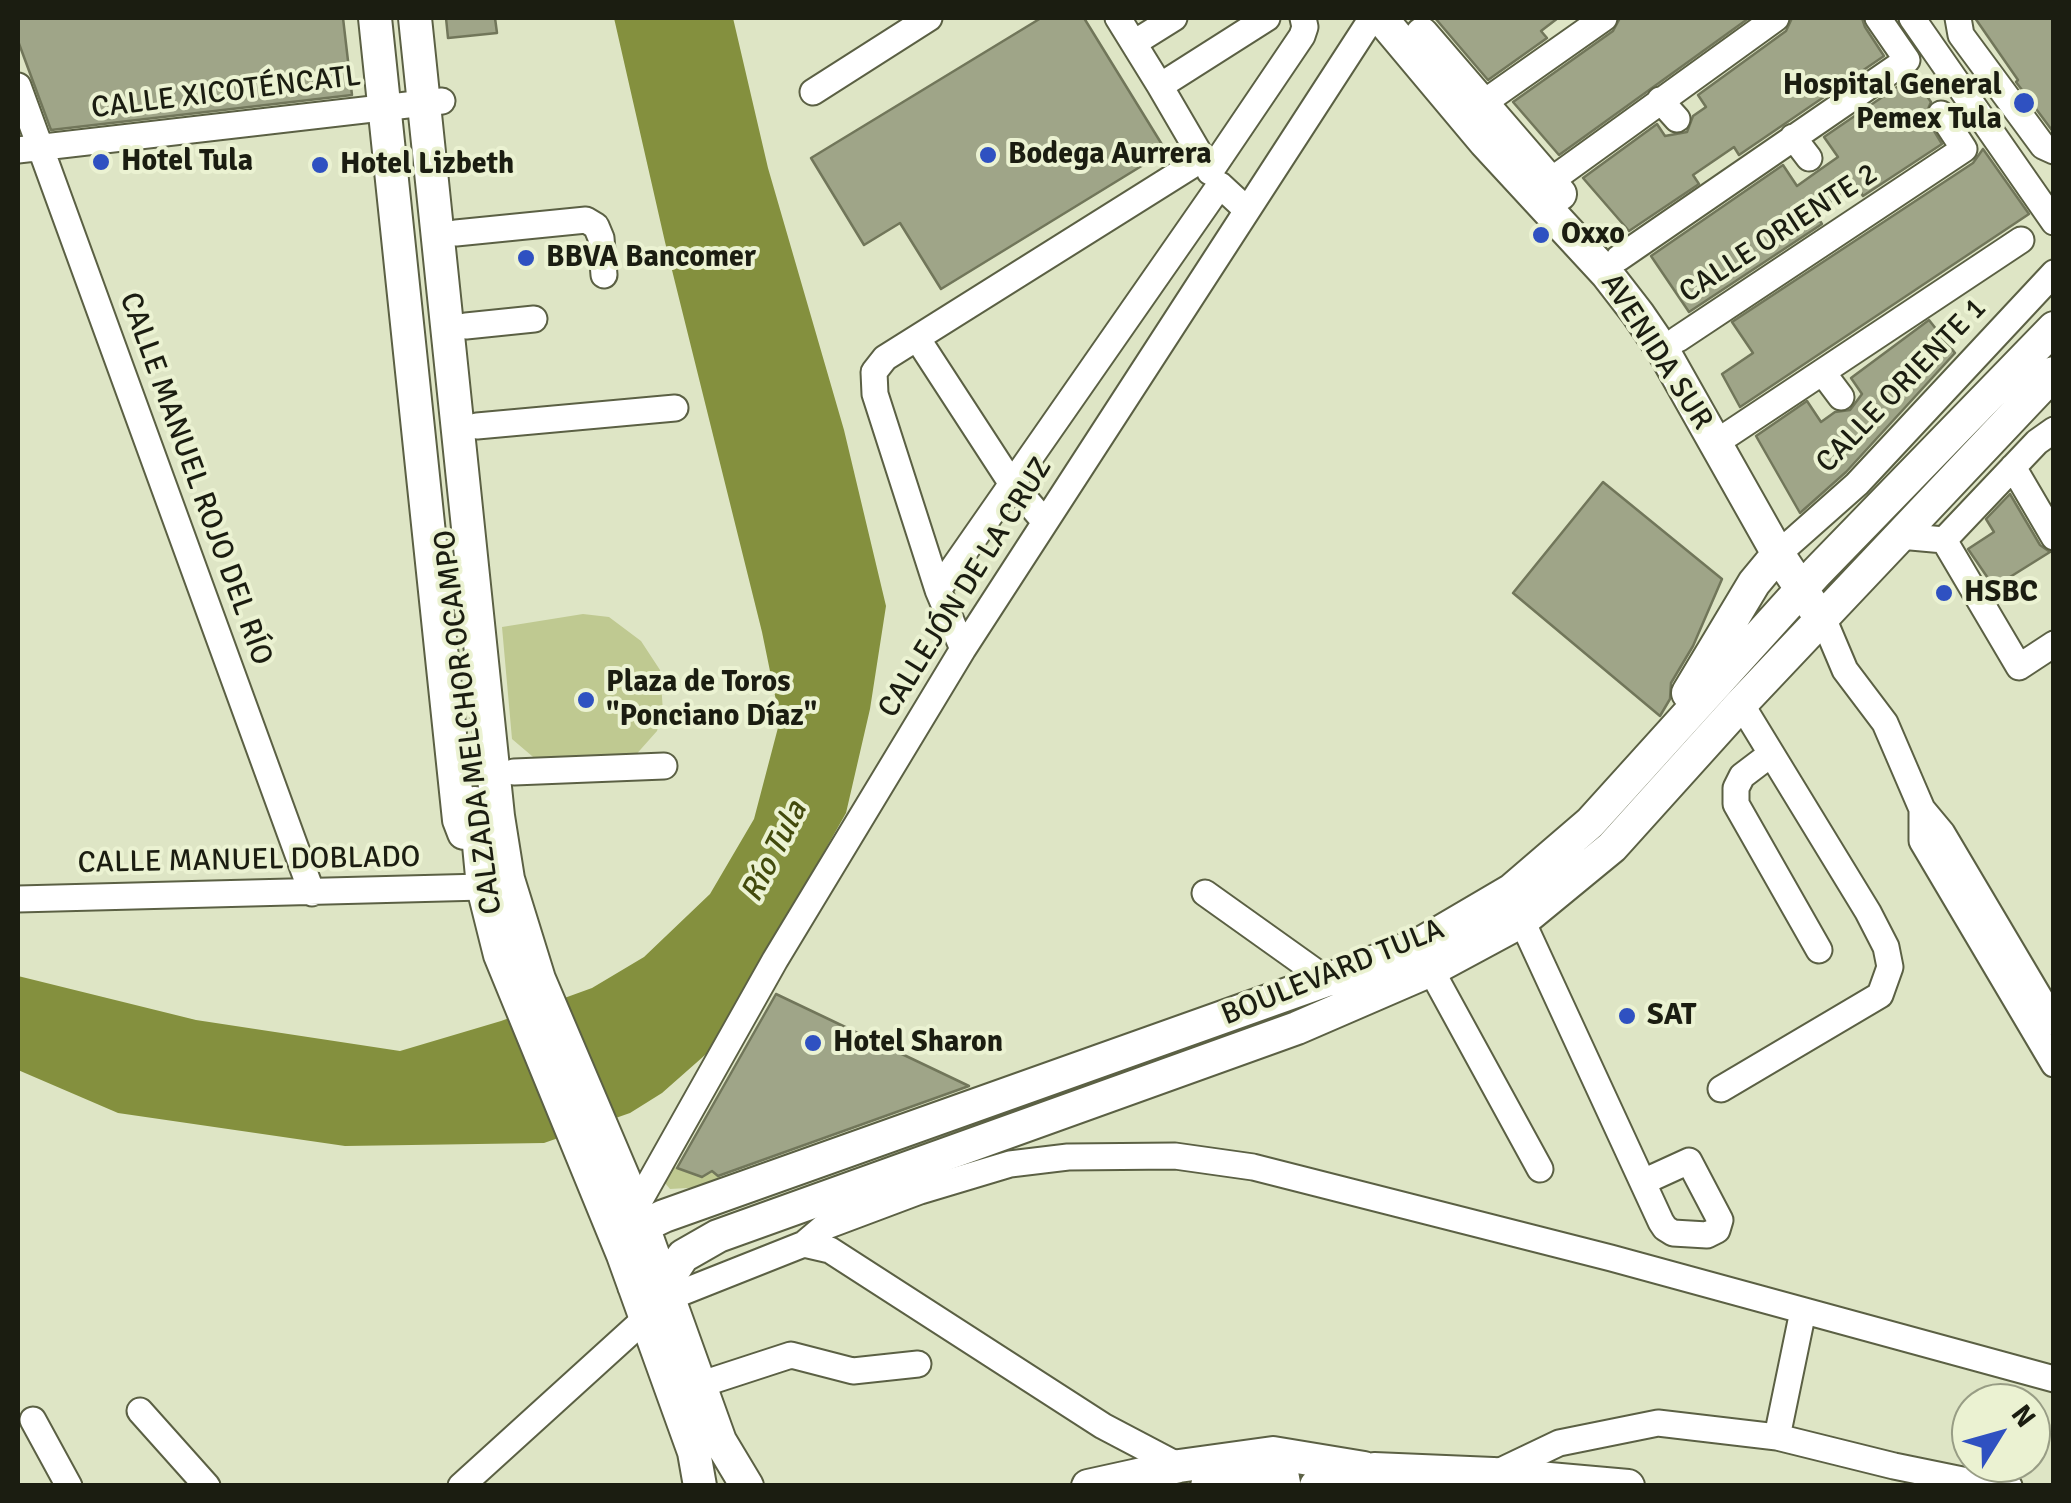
<!DOCTYPE html>
<meta charset="utf-8">
<style>
body{margin:0}
#map{position:relative;width:2071px;height:1503px;overflow:hidden;background:#dee5c5;font-family:Signika,sans-serif}
canvas{display:block}
.frame{position:absolute;inset:0;border:20px solid #1b1d11;pointer-events:none}
.north{position:absolute;left:1951px;top:1383px;width:100px;height:100px;box-sizing:border-box;background:#ebf2d2;border:2px solid #989d85;border-radius:50%;rotate:53deg;font-size:28px;font-weight:700;line-height:40px;text-align:center;color:#1b1d11}
.north::after{content:'';display:block;margin:auto;width:35px;height:45px;background:#2f51c1;clip-path:polygon(50% 0,100% 100%,50% 72%,0 100%)}
</style>
<div id="map">
<canvas width="2071" height="1503"></canvas>
<div class="frame"></div>
<div class="north">N</div>
</div>
<script>
const context = document.querySelector('canvas').getContext('2d');
context.lineJoin = 'round';
function paint(path, color) { context.fillStyle = color; context.fill(path, 'evenodd'); }
const toPath = rows => new Path2D(rows.map(r => 'M' + r).join(''));
function strokePath(path, color, width, dash) { context.strokeStyle = color; context.lineWidth = width; context.lineCap = dash ? 'butt' : 'round'; context.setLineDash(dash || []); context.stroke(path); }
function drawText(font, color, halo, rows, align = 'center') {
  context.font = font + ' Signika,sans-serif'; context.lineWidth = 8; context.setLineDash([]); context.textBaseline = 'middle'; context.strokeStyle = halo; context.fillStyle = color; for (const [text, x, y, turn = 0] of rows) {
    context.save(); context.translate(x, y); context.rotate((+turn || 0) * Math.PI / 180); context.textAlign = isNaN(turn) ? turn : align; if (halo) context.strokeText(text, 0, 0); context.fillText(text, 0, 0); context.restore();
  }
}
paint(toPath([
 [583,614,609,617,641,641,660,670,663,711,657,731,633,758,539,762,512,739,502,627],
 [674,1167,702,1177,711,1171,723,1179,704,1187,670,1189,665,1183]
]), '#bfc991');
paint(toPath([
 [614,18,733,18,768,168,844,430,886,606,870,709,846,813,713,1048,662,1093,630,1113,544,1143,345,1146,118,1113,18,1070,18,976,196,1020,400,1051,501,1021,592,988,644,957,710,894,754,819,780,720,762,632,665,242]
]), '#84903e');
const building = toPath([
 [18,18,343,18,352,95,51,130,18,41,18,18],
 [446,18,495,18,497,33,448,38,446,18],
 [1041,18,1084,18,1166,151,941,289,900,223,864,245,811,158,1041,18],
 [1435,18,1558,18,1541,31,1547,38,1488,80,1435,18],
 [1620,18,1749,18,1559,155,1513,102,1613,31,1620,18],
 [1792,18,1862,18,1865,27,1884,56,1739,155,1734,147,1693,175,1699,184,1629,231,1583,178,1657,124,1665,136,1687,132,1693,116,1706,107,1698,95,1786,31,1792,18],
 [1975,18,2054,18,2054,133,2016,82,2018,80,1975,18],
 [1913,76,1931,102,1925,116,1942,144,1863,196,1855,184,1815,213,1822,224,1689,312,1651,256,1783,165,1797,186,1818,171,1838,157,1824,137,1913,76],
 [1983,149,2029,214,1740,407,1722,374,1753,353,1732,322,1973,163,1983,149],
 [1929,320,1955,353,1846,472,1800,513,1756,436,1807,401,1821,422,1835,412,1850,410,1862,394,1851,378,1929,320],
 [1603,482,1722,579,1693,646,1671,683,1670,699,1660,716,1513,593,1603,482],
 [2010,494,2040,545,2050,552,1994,587,1968,549,1994,532,1986,519,2010,494],
 [776,994,969,1086,718,1176,712,1171,702,1177,677,1168,776,994]
]);
paint(building, '#9fa588');
strokePath(building, '#71765a', 2.5);
const minor = toPath([
 [1118,18,1160,86],
 [1912,18,2054,222],
 [1958,18,1961,35,2043,146,2054,151],
 [1134,43,1174,18],
 [18,86,312,893],
 [813,92,929,18],
 [1660,100,1677,119],
 [1469,113,1604,18],
 [1793,137,1809,158],
 [18,150,442,101],
 [1209,170,1160,86,1267,18],
 [1210,172,1302,36,1305,27,1303,18],
 [1549,182,1776,18],
 [456,233,586,220,596,226,601,238,604,275],
 [1619,258,1907,60,1878,18],
 [466,326,534,319],
 [917,338,1010,481,1045,522],
 [1678,339,1964,149,1941,114],
 [1823,373,1841,397],
 [477,426,675,408],
 [1729,434,2021,240],
 [2013,467,2054,537],
 [1900,536,1944,540,2019,667,2054,644],
 [1944,540,2037,442,2054,430],
 [1778,554,1857,484,2054,273],
 [938,590,1220,185,1247,210],
 [1823,618,1845,670,1885,723,1922,809,1942,833,2054,1022],
 [963,649,938,590,875,394,874,372,885,358,1202,159],
 [1771,754,1742,776,1736,788,1736,804,1819,950],
 [514,772,664,766],
 [1922,809,1922,841,2054,1064],
 [1205,893,1327,980],
 [18,899,483,887],
 [1522,921,1661,1222,1665,1228,1673,1233,1707,1235,1717,1230,1720,1220,1689,1161,1643,1182],
 [1431,970,1540,1169],
 [1721,1089,1880,995,1890,967,1886,947,1868,912,1741,704],
 [636,1207,775,960,963,649,1372,18],
 [804,1244,830,1250,1103,1426,1179,1466],
 [699,1385,791,1355,853,1371,918,1364],
 [140,1411,207,1486],
 [33,1420,69,1486],
 [1777,1437,1803,1311],
 [1273,1453,1286,1475,1288,1486],
 [1494,1474,1559,1443,1658,1423,1777,1437,1894,1466,1977,1483,2009,1486],
 [461,1486,668,1298,804,1244,824,1227,920,1191,1010,1164,1068,1157,1175,1156,1253,1167,1611,1258,2054,1379]
]);
const major = toPath([
 [375,18,459,820,464,833],
 [415,18,498,816,508,879,539,979,636,1207,720,1441,747,1486],
 [1381,18,1485,142,1607,274,1638,314,1664,352,1778,554,1814,608],
 [1422,34,1560,194],
 [1688,693,1754,583,1778,554],
 [475,803,483,887,500,955,623,1255,694,1452,700,1486],
 [664,1285,683,1256,718,1236,1297,1028,1431,970,1522,921,1612,847,1741,704,2054,373],
 [634,1286,635,1239,643,1226,664,1216,1327,980,1420,944,1512,890,1590,823,1817,572,2054,328],
 [1088,1486,1179,1466,1273,1453,1364,1468],
 [1207,1486,1262,1477],
 [1316,1486,1374,1469,1493,1474,1628,1486]
]);
strokePath(minor, '#5b6044', 29);
strokePath(major, '#5b6044', 36);
strokePath(minor, '#fff', 25);
strokePath(major, '#fff', 32);
for (const [x, y, r, color] of [
 [2024,103,12,"#2f51c1"],
 [988,155,10,"#2f51c1"],
 [101,162,10,"#2f51c1"],
 [320,165,10,"#2f51c1"],
 [1541,235,10,"#2f51c1"],
 [526,258,10,"#2f51c1"],
 [1944,593,10,"#2f51c1"],
 [586,700,10,"#2f51c1"],
 [1627,1016,10,"#2f51c1"],
 [813,1043,10,"#2f51c1"]
]) { const dot = new Path2D(); dot.arc(x, y, r, 0, 2 * Math.PI); context.fillStyle = color; context.fill(dot); strokePath(dot, '#ebf2d2', 4); }
drawText('bold 30px', '#1b1d11', '#ebf2d2', [
 ["Hospital General",2002,86,"right"],
 ["Pemex Tula",2002,120,"right"],
 ["Bodega Aurrera",1008,155],
 ["Hotel Tula",121,162],
 ["Hotel Lizbeth",340,165],
 ["Oxxo",1561,235],
 ["BBVA Bancomer",546,258],
 ["HSBC",1964,593],
 ["Plaza de Toros",606,683],
 ["\"Ponciano Díaz\"",606,717],
 ["SAT",1647,1016],
 ["Hotel Sharon",833,1043]
], 'left');
drawText('30px', '#1b1d11', '#ebf2d2', [
 ["CALLE XICOTÉNCATL",226,93,-7],
 ["CALLE ORIENTE 2",1779,234,-33],
 ["AVENIDA SUR",1656,352,57],
 ["CALLE ORIENTE 1",1902,386,-46],
 ["CALLE MANUEL ROJO DEL RÍO",195,479,70],
 ["CALLEJÓN DE LA CRUZ",966,588,-58],
 ["CALZADA MELCHOR OCAMPO",469,722,-97],
 ["CALLE MANUEL DOBLADO",249,861,-1],
 ["BOULEVARD TULA",1333,973,-22]
]);
drawText('italic 32px', '#424a0c', '#ebf2d2', [
 ["Río Tula",775,852,-63]
]);
</script>
